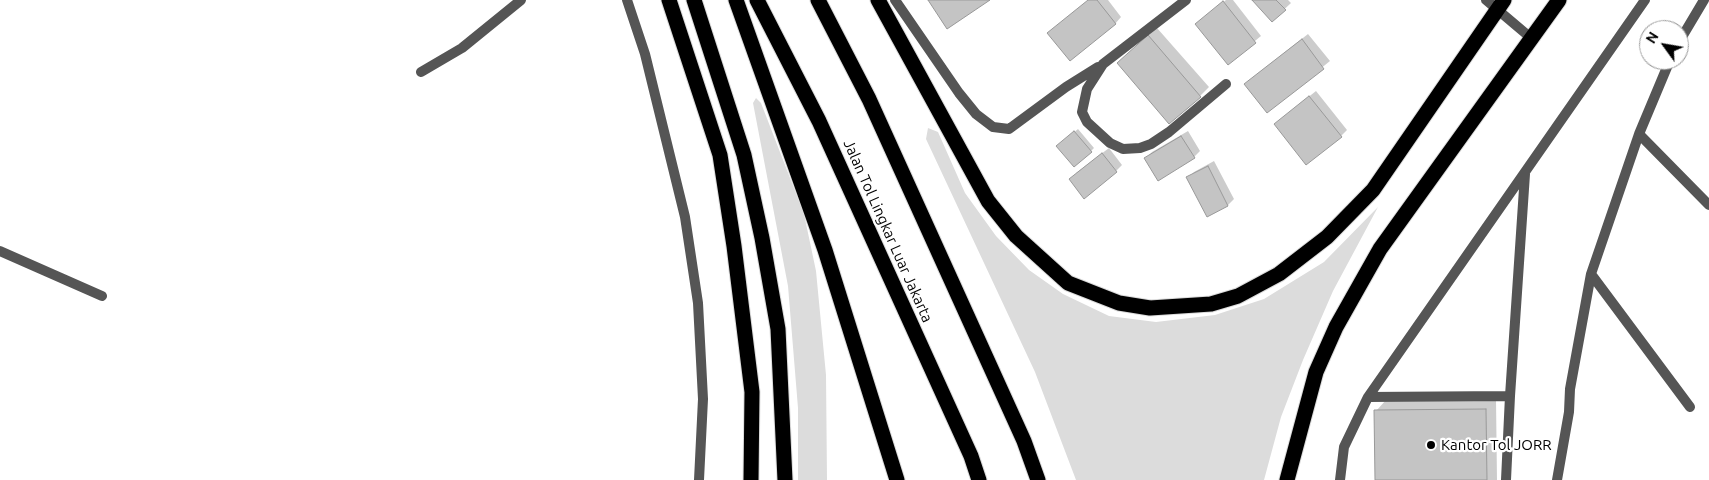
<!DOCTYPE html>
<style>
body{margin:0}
#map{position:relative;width:1709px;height:480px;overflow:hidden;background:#fff;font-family:Ubuntu,sans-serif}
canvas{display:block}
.north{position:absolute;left:1639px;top:20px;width:50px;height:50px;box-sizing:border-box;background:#fff;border:1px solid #999;border-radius:50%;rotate:302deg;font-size:14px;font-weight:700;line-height:20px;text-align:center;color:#000}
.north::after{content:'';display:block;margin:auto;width:18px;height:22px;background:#000;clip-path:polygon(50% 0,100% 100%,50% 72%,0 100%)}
</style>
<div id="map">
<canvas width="1709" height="480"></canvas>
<div class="north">N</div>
</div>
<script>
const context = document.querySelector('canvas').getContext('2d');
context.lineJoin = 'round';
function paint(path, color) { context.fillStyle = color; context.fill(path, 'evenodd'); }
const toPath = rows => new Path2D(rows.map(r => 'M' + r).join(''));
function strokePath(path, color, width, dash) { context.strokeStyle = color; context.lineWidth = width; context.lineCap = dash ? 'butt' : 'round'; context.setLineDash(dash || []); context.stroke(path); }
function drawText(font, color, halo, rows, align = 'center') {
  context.font = font + ' Ubuntu,sans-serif'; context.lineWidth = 4.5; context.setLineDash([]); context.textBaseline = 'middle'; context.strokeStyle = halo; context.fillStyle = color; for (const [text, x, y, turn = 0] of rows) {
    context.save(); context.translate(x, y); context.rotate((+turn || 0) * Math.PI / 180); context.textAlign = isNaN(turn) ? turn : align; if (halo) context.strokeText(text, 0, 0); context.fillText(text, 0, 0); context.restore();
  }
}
paint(toPath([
 [756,98,761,103,804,214,816,271,826,375,827,480,798,480,798,408,788,286,753,103],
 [928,128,938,132,965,193,996,236,1029,270,1063,294,1109,316,1156,322,1215,315,1264,299,1324,262,1378,207,1333,291,1303,360,1281,417,1264,480,1076,480,1035,372,926,139]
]), '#dcdcdc');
paint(toPath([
 [1088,0,1108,0,1121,17,1115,24],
 [1226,0,1233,0,1261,36,1228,63,1203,18],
 [1254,0,1288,0,1291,3,1272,21],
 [1157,28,1209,87,1200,96,1127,54],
 [1308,34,1330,61,1267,112,1252,78],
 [1316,91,1347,130,1341,136,1282,118],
 [1078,129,1094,148,1091,151,1061,143],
 [1188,131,1200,151,1194,157,1146,158,1152,152],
 [1109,148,1122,165,1116,171,1076,173],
 [1214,161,1234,199,1228,205,1208,216,1188,178,1194,172],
 [1496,399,1497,480,1376,480,1376,411,1386,400]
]), '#0003');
const building = toPath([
 [928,0,990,0,947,29,928,0],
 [1088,0,1097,0,1116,24,1070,61,1047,33,1088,0],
 [1252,0,1276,0,1286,10,1272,22,1252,0],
 [1223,1,1256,43,1228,65,1195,24,1223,1],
 [1148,35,1201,97,1169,124,1117,63,1148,35],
 [1302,39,1324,69,1267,113,1244,84,1302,39],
 [1309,96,1342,137,1306,165,1274,124,1309,96],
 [1074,131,1092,152,1074,167,1056,146,1074,131],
 [1181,136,1195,158,1158,181,1144,158,1181,136],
 [1102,153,1117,172,1084,199,1069,179,1102,153],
 [1208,166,1228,206,1207,217,1186,177,1208,166],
 [1486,409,1487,480,1375,480,1374,410,1486,409]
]);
paint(building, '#c4c4c4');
strokePath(building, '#999', 1);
const motorway = toPath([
 [669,0,720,155,734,246,752,392,751,480],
 [694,0,744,155,762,238,778,329,785,480],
 [736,0,825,250,897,480],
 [757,0,819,121,971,456,979,480],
 [818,0,869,99,1024,441,1038,480],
 [878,0,988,201,1016,236,1068,283,1119,303,1150,308,1211,304,1238,296,1279,274,1327,237,1373,190,1504,0],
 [1287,480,1316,372,1336,327,1380,249,1559,0]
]);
strokePath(motorway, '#dbdbdb', 17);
strokePath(toPath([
 [1486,0,1531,38],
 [1368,397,1510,396],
 [1340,480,1344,447,1368,397,1645,0],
 [1506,480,1510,396,1525,174]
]), '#555', 10);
strokePath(toPath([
 [627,0,645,54,685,217,698,303,703,399,699,480],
 [895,0,959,93,976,114,993,127,1009,129,1066,87,1098,67],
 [1186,0,1103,64,1087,89,1082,112,1087,122,1110,143,1123,149,1140,148,1151,144,1169,132,1226,84],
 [1679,42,1704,0],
 [421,72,462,48,521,0],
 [1639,134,1709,205],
 [0,251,102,296],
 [1591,274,1690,407],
 [1557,480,1569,412,1570,389,1591,274,1639,134,1670,60]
]), '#555', 10);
strokePath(motorway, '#000', 15);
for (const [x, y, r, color] of [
 [1431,445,5,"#000"]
]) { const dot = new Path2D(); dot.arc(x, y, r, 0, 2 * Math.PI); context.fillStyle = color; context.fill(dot); strokePath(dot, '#fff', 2); }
drawText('15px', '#000', '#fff', [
 ["Jalan Tol Lingkar Luar Jakarta",888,231,66]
]);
drawText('15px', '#000', '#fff', [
 ["Kantor Tol JORR",1441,445]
], 'left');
</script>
